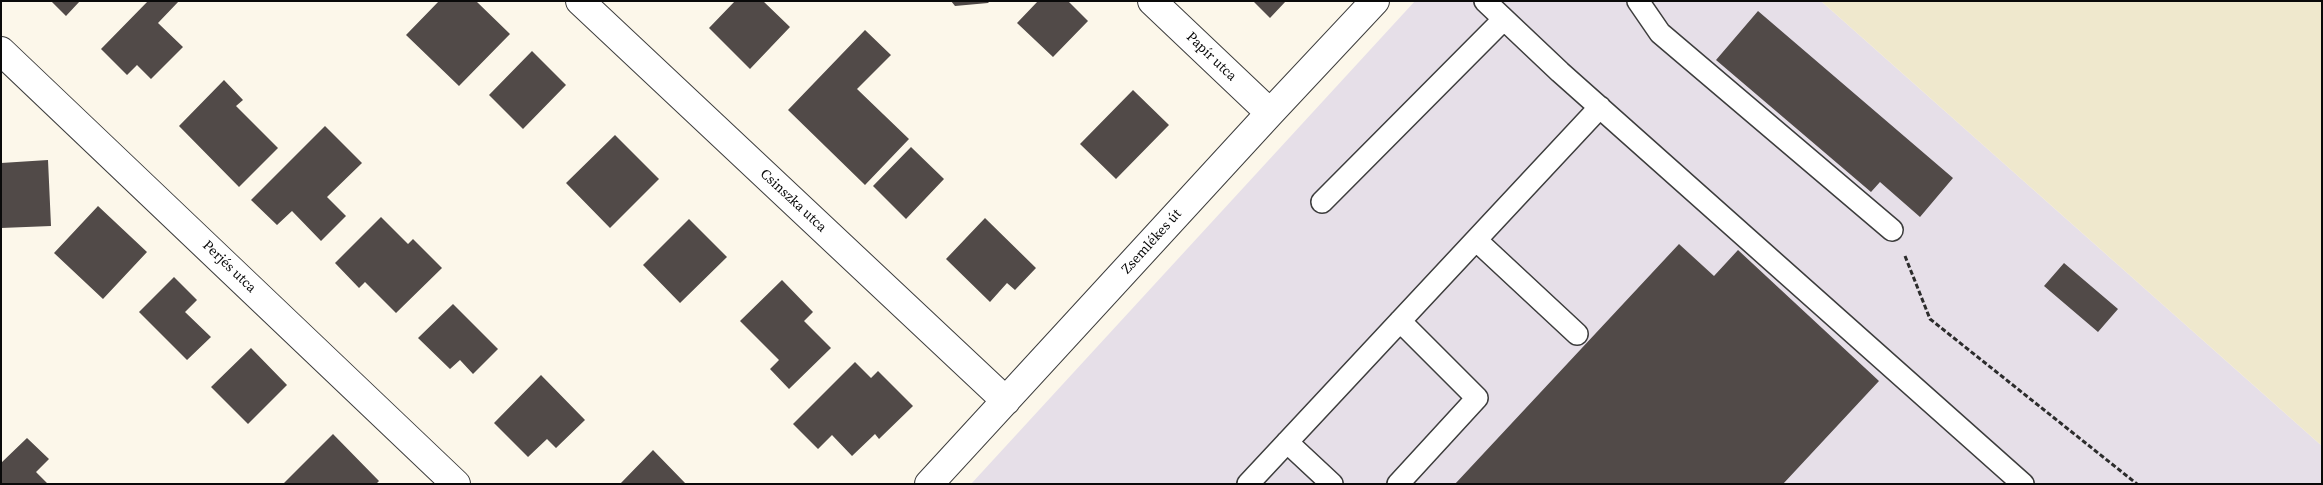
<!DOCTYPE html>
<meta charset="utf-8">
<style>
body{margin:0}
#map{position:relative;width:2323px;height:485px;overflow:hidden;background:#fcf7ea;font-family:"Source Serif 4",serif}
canvas{display:block}
.frame{position:absolute;inset:0;border:2px solid #0a0a0a;pointer-events:none}
</style>
<div id="map">
<canvas width="2323" height="485"></canvas>
<div class="frame"></div>
</div>
<script>
const context = document.querySelector('canvas').getContext('2d');
context.lineJoin = 'round';
function paint(path, color) { context.fillStyle = color; context.fill(path, 'evenodd'); }
const toPath = rows => new Path2D(rows.map(r => 'M' + r).join(''));
function strokePath(path, color, width, dash) { context.strokeStyle = color; context.lineWidth = width; context.lineCap = dash ? 'butt' : 'round'; context.setLineDash(dash || []); context.stroke(path); }
function drawText(font, color, halo, rows, align = 'center') {
  context.font = font + ' "Source Serif 4",serif'; context.lineWidth = 5; context.setLineDash([]); context.textBaseline = 'middle'; context.strokeStyle = halo; context.fillStyle = color; for (const [text, x, y, turn = 0] of rows) {
    context.save(); context.translate(x, y); context.rotate((+turn || 0) * Math.PI / 180); context.textAlign = isNaN(turn) ? turn : align; if (halo) context.strokeText(text, 0, 0); context.fillText(text, 0, 0); context.restore();
  }
}
paint(toPath([
 [1415,1,1821,1,2322,446,2322,484,971,484]
]), '#e6dfe8');
paint(toPath([
 [1821,1,2322,1,2322,446]
]), '#efe8cd');
paint(toPath([
 [51,1,80,1,66,16],
 [148,1,179,1,158,23,183,47,151,79,137,65,127,75,101,49],
 [439,1,476,1,510,34,459,86,406,35],
 [735,1,763,1,790,27,750,69,709,28],
 [951,1,990,1,988,3,955,6],
 [1038,1,1068,1,1088,21,1053,57,1017,23],
 [1253,1,1286,1,1270,18],
 [1758,11,1953,178,1920,217,1880,182,1871,192,1716,60],
 [865,30,891,55,857,89,909,139,865,185,788,110],
 [532,51,566,85,523,129,489,95],
 [224,80,243,100,236,106,278,148,239,187,179,126],
 [1133,90,1169,125,1116,179,1080,144],
 [325,126,362,163,327,197,346,216,321,241,292,211,277,225,251,200],
 [615,135,659,179,610,228,566,183],
 [911,147,944,179,906,219,873,186],
 [48,160,51,226,1,228,1,163],
 [98,206,147,252,103,299,54,253],
 [381,217,408,244,413,239,442,268,396,313,365,282,359,288,335,263],
 [985,218,1036,268,1015,290,1007,283,990,302,946,259],
 [689,219,727,257,680,303,643,265],
 [1679,244,1714,276,1738,250,1879,381,1783,484,1455,484],
 [2064,263,2118,309,2098,332,2044,286],
 [174,277,197,300,185,312,211,337,187,360,139,312],
 [782,280,813,312,804,321,831,348,789,389,770,369,779,360,740,321],
 [453,304,498,349,473,374,460,360,450,369,418,338],
 [251,348,287,385,248,424,211,387],
 [855,362,871,378,878,371,913,406,879,439,875,434,852,456,832,435,818,449,793,424],
 [541,375,585,420,556,448,547,439,528,457,494,423],
 [333,434,379,481,376,484,283,484],
 [27,438,49,459,36,472,48,484,1,484,1,463],
 [653,450,686,484,620,484]
]), '#514a48');
const service = toPath([
 [1485,1,1560,72,2023,484],
 [1638,1,1660,33,1892,230],
 [1322,202,1504,19],
 [1476,240,1577,334],
 [1287,442,1332,484],
 [1248,484,1600,107],
 [1398,484,1477,398,1400,321]
]);
const minor = toPath([
 [580,1,1006,401],
 [1152,1,1270,113],
 [1,51,456,484],
 [929,484,1270,113,1375,1]
]);
strokePath(service, '#3d3d3d', 24);
strokePath(minor, '#3d3d3d', 30);
strokePath(toPath([
 [1905,256,1930,319,2137,484]
]), '#2c2c2c', 3, [5, 2.5]);
strokePath(service, '#fff', 21);
strokePath(minor, '#fff', 28);
drawText('14px', '#0a0a0a', '#fff', [
 ["Papír utca",1211,57,44],
 ["Csinszka utca",793,201,43],
 ["Zsemlékes út",1152,242,-48],
 ["Perjés utca",229,267,44]
]);
</script>
